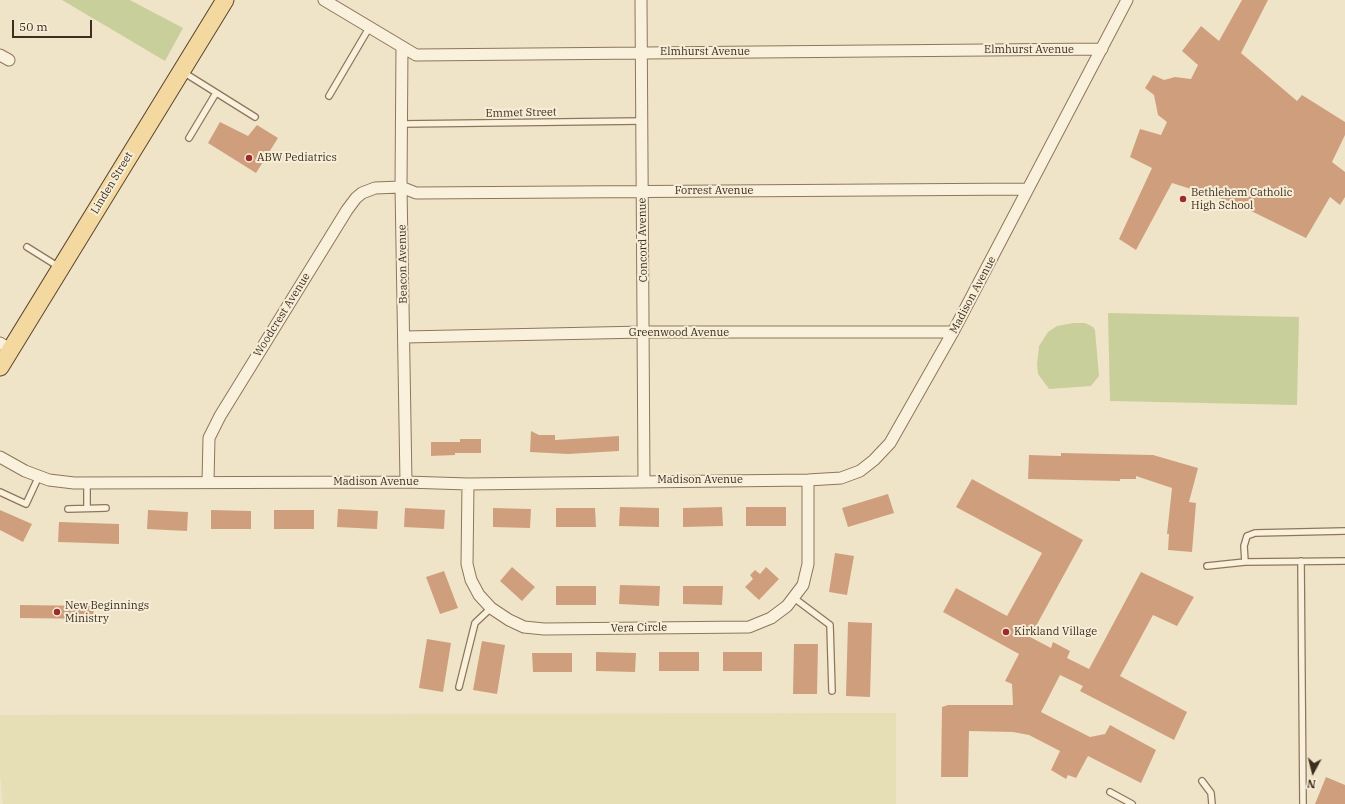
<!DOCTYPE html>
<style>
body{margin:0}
#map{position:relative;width:1345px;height:804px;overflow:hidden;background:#f0e4c8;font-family:"IBM Plex Serif",serif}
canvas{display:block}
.north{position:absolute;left:1293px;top:752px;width:40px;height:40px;-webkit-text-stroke:3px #f7eed8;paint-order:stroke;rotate:187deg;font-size:11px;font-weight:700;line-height:16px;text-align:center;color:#3d2e20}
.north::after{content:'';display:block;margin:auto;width:14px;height:18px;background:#3d2e20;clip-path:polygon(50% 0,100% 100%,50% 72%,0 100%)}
.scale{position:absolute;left:12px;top:20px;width:80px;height:18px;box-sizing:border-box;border:2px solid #3d2e20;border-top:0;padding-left:5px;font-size:12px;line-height:14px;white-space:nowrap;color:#3d2e20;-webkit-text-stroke:3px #f7eed8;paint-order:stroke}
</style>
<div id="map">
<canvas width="1345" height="804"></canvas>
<div class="north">N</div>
<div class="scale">50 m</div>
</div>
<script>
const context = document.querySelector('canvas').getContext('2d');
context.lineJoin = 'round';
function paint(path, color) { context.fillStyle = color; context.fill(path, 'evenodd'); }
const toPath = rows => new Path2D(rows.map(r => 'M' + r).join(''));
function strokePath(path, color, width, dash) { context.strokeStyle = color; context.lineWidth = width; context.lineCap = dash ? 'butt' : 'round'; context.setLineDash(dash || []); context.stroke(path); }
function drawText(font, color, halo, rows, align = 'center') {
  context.font = font + ' "IBM Plex Serif",serif'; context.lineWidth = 4; context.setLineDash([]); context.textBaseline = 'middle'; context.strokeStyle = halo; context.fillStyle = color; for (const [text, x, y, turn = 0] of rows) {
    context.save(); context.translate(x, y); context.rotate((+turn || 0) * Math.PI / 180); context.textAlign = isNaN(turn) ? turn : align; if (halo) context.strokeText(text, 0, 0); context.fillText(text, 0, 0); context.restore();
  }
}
paint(toPath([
 [896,713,896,804,3,804,0,774,0,715]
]), '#e6deb5');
paint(toPath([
 [62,0,130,0,183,28,165,61],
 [1108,313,1299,317,1297,405,1110,401],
 [1073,323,1085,323,1093,327,1095,330,1099,376,1091,386,1049,389,1038,374,1037,364,1039,346,1048,332,1057,326]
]), '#c9cf9b');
paint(toPath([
 [1242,0,1268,0,1241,53,1297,101,1302,95,1345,122,1345,135,1332,162,1345,172,1345,197,1340,205,1330,197,1306,238,1235,203,1172,183,1136,250,1119,239,1152,168,1130,157,1140,129,1161,135,1167,122,1158,115,1154,95,1145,88,1153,75,1164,80,1175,77,1191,79,1198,65,1182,51,1201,26,1219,41],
 [220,122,248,136,257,125,278,138,256,173,208,143],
 [531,431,539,435,555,435,555,440,619,436,619,451,568,454,530,452],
 [460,439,481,439,481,453,455,453,455,455,431,456,431,442,460,442],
 [1061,453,1153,455,1198,468,1189,502,1196,503,1192,552,1168,550,1169,534,1167,534,1172,488,1136,476,1136,479,1120,479,1120,481,1028,479,1029,455,1061,456],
 [972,479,1083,540,1030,637,1051,648,1053,642,1070,651,1067,658,1089,669,1141,572,1194,597,1177,626,1153,615,1120,676,1187,712,1174,740,1080,691,1083,686,1060,675,1041,712,1090,737,1105,734,1110,725,1156,750,1141,783,1088,756,1076,778,1068,775,1066,779,1051,770,1060,751,1029,735,1013,732,969,731,968,777,941,777,942,707,948,705,1013,705,1012,684,1005,681,1019,654,943,612,956,588,1007,616,1042,553,956,507],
 [888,494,894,513,848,527,842,508],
 [620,507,659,508,659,527,619,526],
 [722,507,723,526,683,527,683,508],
 [746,507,786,507,786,526,746,526],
 [405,508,445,510,444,529,404,527],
 [493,508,531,509,530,528,493,527],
 [556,508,595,508,596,527,556,527],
 [338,509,378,511,377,529,337,527],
 [0,510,32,524,23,542,0,530],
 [148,510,188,512,187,531,147,529],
 [211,510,251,511,251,529,211,529],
 [274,510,314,510,314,529,274,529],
 [59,522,119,524,119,544,58,542],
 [835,553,854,556,847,595,829,592],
 [512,567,535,587,522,601,500,581],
 [766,567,779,579,759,600,745,587,753,579,750,575,755,570,760,574],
 [444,571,458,608,440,614,426,577],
 [620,585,660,586,659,606,619,604],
 [556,586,596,586,596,605,556,605],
 [683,586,723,586,722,605,683,604],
 [20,605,94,606,93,619,20,618],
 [848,622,872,623,870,697,846,696],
 [427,639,451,643,443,692,419,688],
 [482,641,505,645,497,694,473,690],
 [794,644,818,644,817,694,793,694],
 [596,652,636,653,635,672,596,671],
 [659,652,699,652,699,671,659,671],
 [723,652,762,652,762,671,723,671],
 [532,653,572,653,572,672,533,672],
 [1326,777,1345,785,1345,804,1315,804]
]), '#cf9f7d');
const lane = toPath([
 [183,72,255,117],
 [329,96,369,28],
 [401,124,641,121],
 [189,138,216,93],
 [27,247,59,267],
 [87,483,87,508],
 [0,492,26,504,39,476],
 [68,509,106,508],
 [1301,561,1303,804],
 [1245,562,1244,546,1247,536,1255,533,1345,531],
 [1207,566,1245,562,1345,561],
 [794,598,830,625,832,691],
 [459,687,475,623,491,608],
 [1202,781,1211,793,1212,804],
 [1110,792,1132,804]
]);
const street = toPath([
 [324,0,416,55,1102,49],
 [641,0,644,481],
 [402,47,401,187,406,482],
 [0,55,9,60],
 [405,337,644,332,953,332],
 [0,343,11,350],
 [0,457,25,471,49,480,74,483,406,482,468,484,808,480,841,478,860,471,874,460,890,443,953,332,1127,0],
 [208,482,209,438,220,416,347,210,356,198,362,193,375,188,401,187,416,193,1028,189],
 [468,484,467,564,471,580,479,595,491,608,509,620,524,627,544,629,749,627,771,618,787,606,803,585,808,564,808,480]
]);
const primary = toPath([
 [0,367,225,0]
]);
strokePath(lane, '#8d765c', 8);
strokePath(street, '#8d765c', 13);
strokePath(primary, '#5b4430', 19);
strokePath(lane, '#faf1dc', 5.5);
strokePath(street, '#faf1dc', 11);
strokePath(primary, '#f3d9a0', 17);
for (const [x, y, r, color] of [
 [249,158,4,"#9e2a2b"],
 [1183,199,4,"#9e2a2b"],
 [57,612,4,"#9e2a2b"],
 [1006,632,4,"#9e2a2b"]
]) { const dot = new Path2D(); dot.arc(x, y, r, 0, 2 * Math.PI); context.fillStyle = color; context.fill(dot); strokePath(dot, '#f7eed8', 1.5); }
drawText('11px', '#3d2e20', '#f7eed8', [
 ["Elmhurst Avenue",1029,50],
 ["Elmhurst Avenue",705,52],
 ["Emmet Street",521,113,-1],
 ["Linden Street",112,183,-59],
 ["Forrest Avenue",714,191],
 ["Concord Avenue",643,240,-91],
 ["Beacon Avenue",403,264,-91],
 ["Madison Avenue",973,295,-62],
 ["Woodcrest Avenue",282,315,-58],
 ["Greenwood Avenue",679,333],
 ["Madison Avenue",700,480],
 ["Madison Avenue",376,482],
 ["Vera Circle",639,628,-1]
]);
drawText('11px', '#3d2e20', '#f7eed8', [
 ["ABW Pediatrics",257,158],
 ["Bethlehem Catholic",1191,193],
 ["High School",1191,206],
 ["New Beginnings",65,606],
 ["Ministry",65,619],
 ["Kirkland Village",1014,632]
], 'left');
</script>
